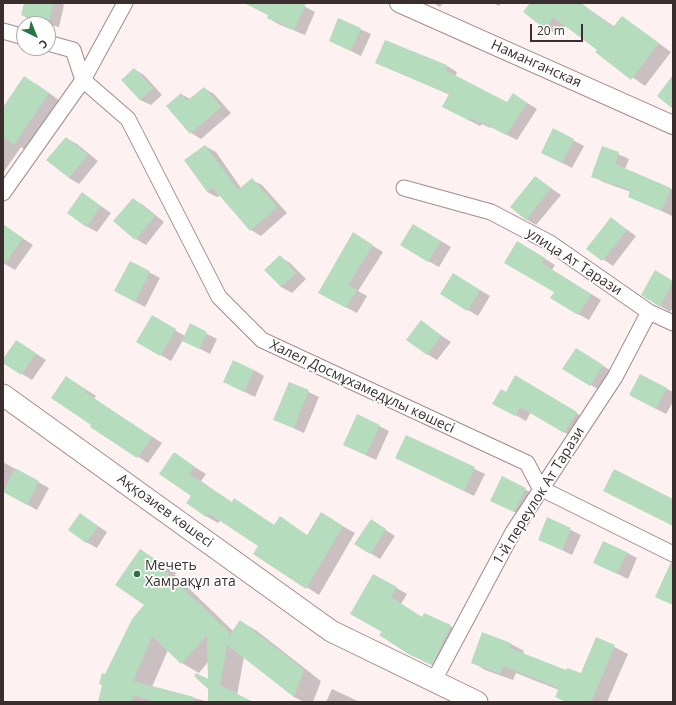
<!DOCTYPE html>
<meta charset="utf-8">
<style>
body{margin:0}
#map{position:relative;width:676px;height:705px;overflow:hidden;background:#fef1f2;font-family:"Open Sans",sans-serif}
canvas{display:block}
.frame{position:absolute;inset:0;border:4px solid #3a2e2f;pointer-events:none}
.north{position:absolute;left:16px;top:16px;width:40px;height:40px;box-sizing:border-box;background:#fff;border:1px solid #b0abac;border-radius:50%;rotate:137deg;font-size:11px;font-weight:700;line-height:16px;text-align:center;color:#3a2e2f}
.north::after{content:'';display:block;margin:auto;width:14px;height:18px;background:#2a7442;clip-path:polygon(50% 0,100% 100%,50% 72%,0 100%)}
.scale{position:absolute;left:530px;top:24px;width:53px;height:18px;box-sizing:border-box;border:2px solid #3a2e2f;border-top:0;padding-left:5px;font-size:12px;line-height:14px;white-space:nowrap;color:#3a2e2f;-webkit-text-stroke:3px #fff;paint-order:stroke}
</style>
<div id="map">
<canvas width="676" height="705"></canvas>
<div class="frame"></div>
<div class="north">С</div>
<div class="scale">20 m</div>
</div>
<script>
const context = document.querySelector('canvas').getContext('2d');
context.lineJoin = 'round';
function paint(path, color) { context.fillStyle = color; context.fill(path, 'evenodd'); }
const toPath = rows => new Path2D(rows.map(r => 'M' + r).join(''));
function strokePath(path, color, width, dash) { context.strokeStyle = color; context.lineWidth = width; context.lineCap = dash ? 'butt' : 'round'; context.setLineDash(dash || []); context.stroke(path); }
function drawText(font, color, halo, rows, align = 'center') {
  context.font = font + ' "Open Sans",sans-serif'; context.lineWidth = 3.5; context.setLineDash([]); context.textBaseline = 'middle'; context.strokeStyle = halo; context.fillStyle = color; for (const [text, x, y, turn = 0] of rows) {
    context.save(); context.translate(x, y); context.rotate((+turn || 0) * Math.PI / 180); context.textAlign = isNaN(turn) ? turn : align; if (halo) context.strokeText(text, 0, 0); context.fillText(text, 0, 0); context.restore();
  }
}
paint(toPath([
 [25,3,61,3,64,5,59,27,32,21,22,15],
 [245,3,298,3,315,12,305,35,278,24,268,18,269,15],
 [433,3,443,3,440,7],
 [493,3,501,3,499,6],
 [531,3,580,3,615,27,622,17,671,52,645,86,596,52,598,49,566,25,558,35,545,28],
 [360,29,371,34,361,56,330,41],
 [385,42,447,66,457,72,455,77,507,103,513,94,537,109,517,140,491,127,490,128,482,124,480,126,444,107,450,95,376,63],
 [134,69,144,75,162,95,151,105,140,100,122,80],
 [35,83,59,100,25,150,21,147,3,173,3,108],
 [204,88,214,94,231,113,201,139,191,133,181,94,190,99],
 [554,130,584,146,572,168,552,158],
 [66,138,77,144,98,161,79,184,69,178],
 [205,146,216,152,241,188,252,180,262,185,287,213,261,236,251,230,221,195,217,197,207,192],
 [603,147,629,159,625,169,673,190,672,216,629,196,631,192,603,182,593,176],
 [535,177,561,195,536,225,526,219],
 [133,199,143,205,164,222,146,245,136,239],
 [92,200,111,213,97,232,86,226],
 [612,219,636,236,613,266,588,249],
 [7,228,33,245,15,270,3,263,3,234],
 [424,231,451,247,439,267,428,261],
 [363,240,383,252,358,291,367,296,357,313,330,299],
 [528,248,555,265,552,270,601,300,589,320,578,314,555,292],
 [280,257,290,263,306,279,292,293,281,287],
 [130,262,160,278,145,307,126,297],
 [655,272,673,282,673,307,670,312,660,306],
 [463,280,490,296,478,316,441,294],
 [152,317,185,336,190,325,217,339,210,354,183,340,171,361,138,342],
 [421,322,451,342,437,360,427,354],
 [17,341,46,360,32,380,3,362],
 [586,355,613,372,601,391,564,369],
 [254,370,264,376,255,397,224,382],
 [641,375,673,392,673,402,666,414,641,401],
 [516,376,586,419,574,438,531,412,526,421,494,403,506,393],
 [76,383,96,396,94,399,162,443,148,463,91,427,93,425],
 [289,383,319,397,304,433,275,420],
 [379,426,389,431,376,460,344,445],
 [407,436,485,474,474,496,396,458],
 [174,454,206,474,201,481,232,503,235,500,274,525,280,517,308,536,321,514,355,533,319,595,254,554,260,546,221,520,218,523,206,516,192,496],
 [3,462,49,488,37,510,3,491],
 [502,478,536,495,525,517,502,506],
 [80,514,107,532,97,548,86,542],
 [548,519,581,535,572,555,539,539],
 [381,527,395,536,380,559,370,553],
 [141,550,176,573,175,575,233,631,240,621,257,631,321,681,313,702,304,702,294,697,244,657,237,695,251,702,209,702,208,662,199,673,182,663,168,650,152,687,209,702,99,702,105,675,145,605],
 [626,552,637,558,628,579,594,562],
 [374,575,407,594,401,604,423,618,450,626,460,632,443,670,421,660,383,632],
 [483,633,511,644,524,651,523,654,567,672,581,674,597,638,628,654,607,702,566,702,556,696,559,690,516,673,513,680,485,670,472,662],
 [332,689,360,702,326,702]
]), '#0003');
paint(toPath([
 [24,3,53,3,49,22,21,15],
 [244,3,306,3,294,30,267,18,268,15],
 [530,3,581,3,613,27,622,16,659,43,631,80,595,52,597,50,553,17,545,29,523,12],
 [338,18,361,28,351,51,329,41],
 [385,40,447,65,445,70,507,102,513,93,527,103,506,135,481,122,479,123,471,118,470,121,442,107,449,94,375,63],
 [134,68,153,88,140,100,121,80],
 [673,75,673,109,657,96],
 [24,76,49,93,14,145,3,137,3,107],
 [204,87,221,107,190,134,166,106,181,93,187,101],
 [553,128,574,139,562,163,541,153],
 [66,137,88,155,69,178,46,160],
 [205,145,238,190,252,178,277,207,250,231,213,188,207,192,184,160],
 [602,146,619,152,615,164,671,188,661,211,628,197,630,190,591,177],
 [535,176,551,188,526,220,510,207],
 [82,192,101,206,86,227,67,213],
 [133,198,155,216,135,240,113,221],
 [611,217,627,230,602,261,586,249],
 [3,224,23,238,3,266],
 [413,224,441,241,428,262,400,245],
 [353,232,373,245,348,285,357,290,346,308,318,293],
 [517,241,545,258,542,263,591,294,578,315,550,298,554,292,504,263],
 [280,255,296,273,281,287,264,270],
 [130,261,150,271,135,302,114,291],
 [655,270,673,281,660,307,641,295],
 [453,273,480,290,467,311,440,294],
 [152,315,176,329,160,356,136,342],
 [421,320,441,335,427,355,406,340],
 [190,323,207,332,199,349,182,341],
 [16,340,36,353,21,375,3,363,3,359],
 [576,348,603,365,590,386,562,369],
 [233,360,254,370,244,392,223,382],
 [640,374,667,388,656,409,629,395],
 [515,375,577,412,564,433,520,407,515,416,492,404,501,389,506,392],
 [66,376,86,390,85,392,152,437,137,458,90,427,91,425,51,398],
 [289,382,309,390,294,428,273,420],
 [357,414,380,425,366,455,343,445],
 [406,435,475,467,464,491,395,458],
 [174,452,194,466,189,474,232,502,234,498,274,525,280,516,307,535,321,512,343,526,306,589,253,554,258,546,208,513,206,517,186,503,191,496,159,474],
 [15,468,39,481,27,505,3,492],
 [614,469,673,499,673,526,603,491],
 [502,476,526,488,514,512,490,501],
 [80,513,98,526,86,543,68,530],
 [547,517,571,528,562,550,538,540],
 [371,519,386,529,370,554,354,544],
 [603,541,627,552,617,574,593,563],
 [140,549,159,562,158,565,229,632,228,637,240,620,304,670,294,697,227,645,220,685,253,702,221,702,218,698,217,702,208,702,208,689,194,676,196,673,208,679,207,635,181,664,152,636,133,681,194,697,194,702,155,702,134,695,131,702,98,702,102,685,99,684,102,673,105,674,132,619,144,605,115,585],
 [671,562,673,563,673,605,655,597],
 [373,574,397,587,391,597,422,617,424,613,451,625,432,665,410,655,379,635,382,632,350,614],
 [482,632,511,643,510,648,566,670,567,668,581,673,596,637,615,645,591,702,567,702,555,697,559,688,503,666,500,674,471,663]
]), '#b6dcbe');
const minor = toPath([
 [3,31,24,37],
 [48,43,73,50,83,80,128,119,219,297,262,340,527,463,540,488,673,554],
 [404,188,491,212,550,243,649,312,673,323],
 [3,193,83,80,125,3],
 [433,682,513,532,615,377,649,312]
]);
const tertiary = toPath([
 [399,3,673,125]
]);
const secondary = toPath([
 [3,395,331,631,477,702]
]);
strokePath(minor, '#a78a8b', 17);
strokePath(tertiary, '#a78a8b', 20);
strokePath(secondary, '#a78a8b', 23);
strokePath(minor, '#fff', 15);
strokePath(tertiary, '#fff', 18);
strokePath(secondary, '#fff', 21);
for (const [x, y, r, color] of [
 [137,574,4,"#2a7442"]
]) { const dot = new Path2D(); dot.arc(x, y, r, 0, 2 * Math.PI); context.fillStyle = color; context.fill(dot); strokePath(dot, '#fff', 1.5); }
drawText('14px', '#3a2e2f', '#fff', [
 ["Наманганская",536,64,24],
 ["улица Ат Тарази",574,262,33],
 ["Халел Досмұхамедұлы көшесі",362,387,25],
 ["1-й переулок Ат Тарази",539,496,-58],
 ["Аққозиев көшесі",165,511,36]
]);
drawText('14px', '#3a2e2f', '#fff', [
 ["Мечеть",145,566],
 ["Хамрақұл ата",145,582]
], 'left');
</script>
